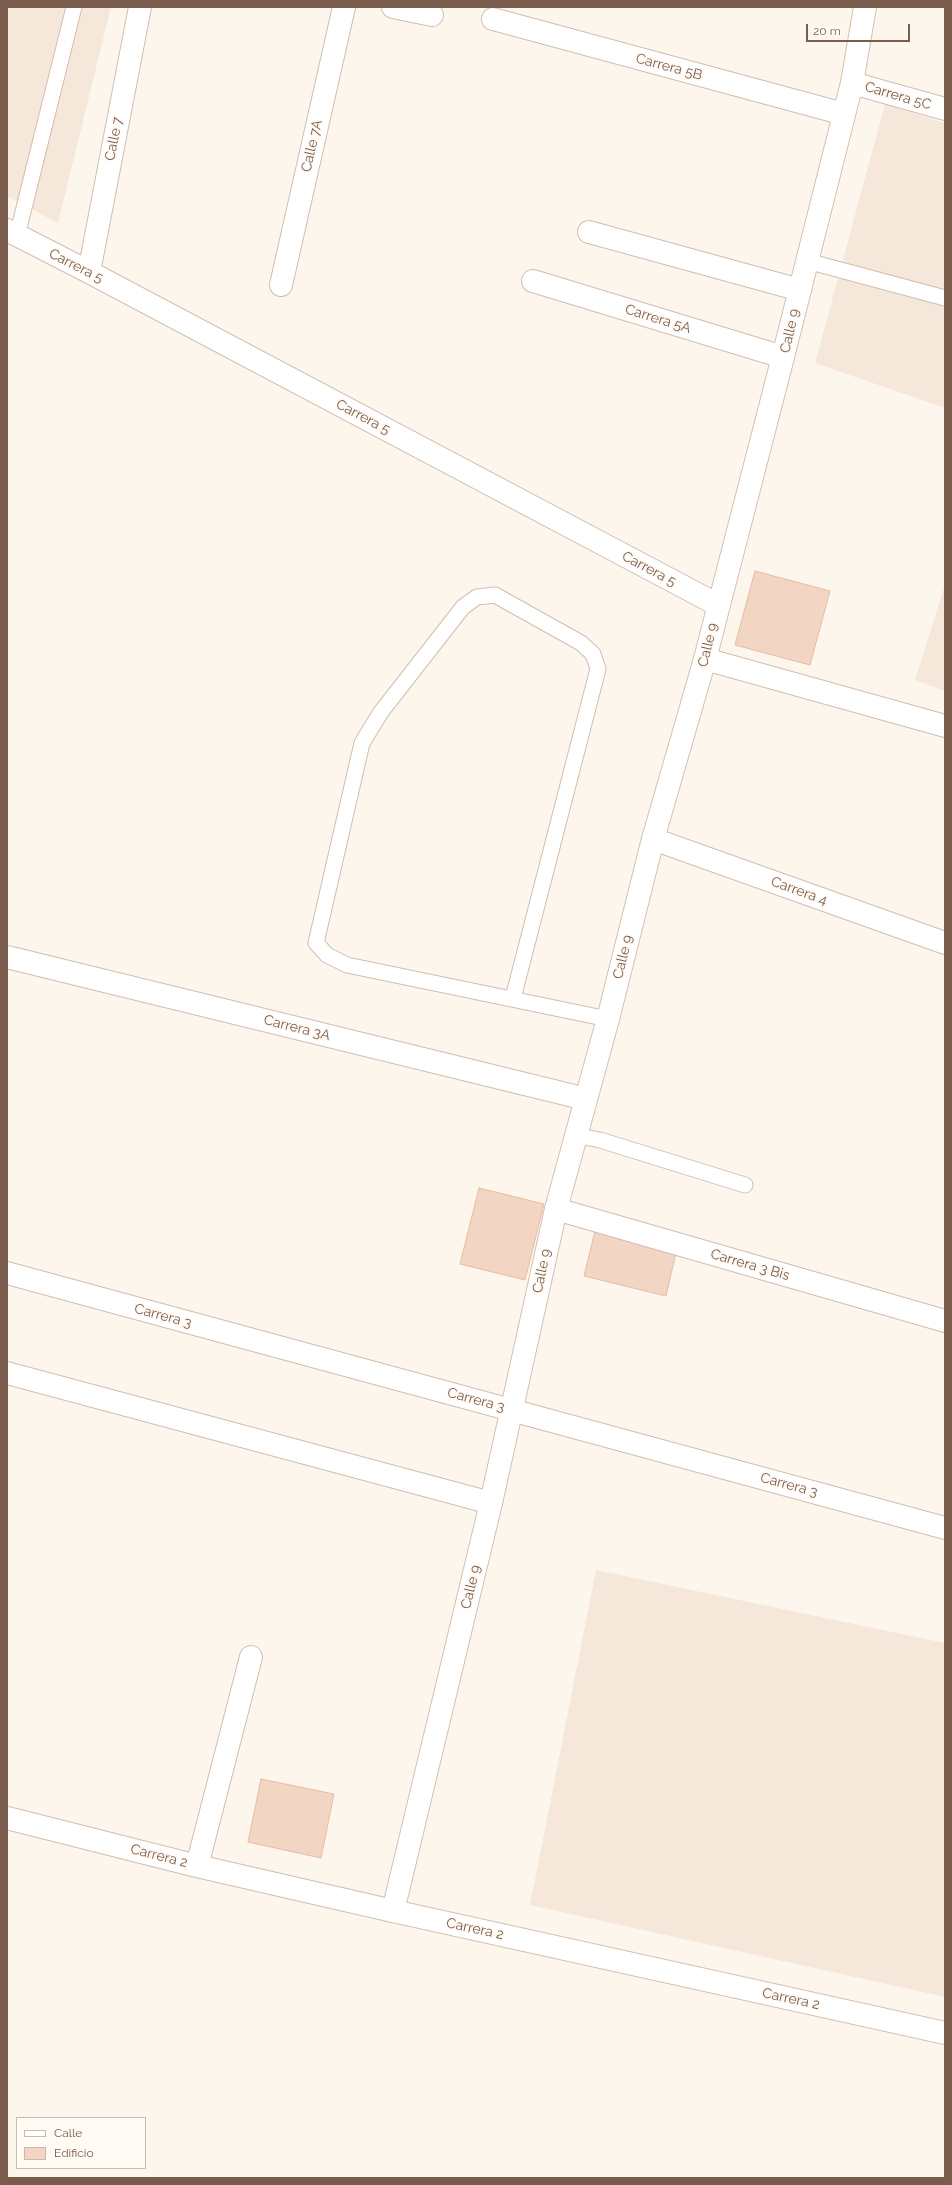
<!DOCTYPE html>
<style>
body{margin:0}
#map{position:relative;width:952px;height:2185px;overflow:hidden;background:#fdf6ec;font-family:Raleway,sans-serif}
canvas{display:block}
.frame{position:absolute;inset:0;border:8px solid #7a5c4d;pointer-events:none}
.legend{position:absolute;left:16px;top:2117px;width:130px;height:52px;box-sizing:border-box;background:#fffaf3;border:1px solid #cabbb1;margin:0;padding:5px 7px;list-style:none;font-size:12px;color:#7a5c4d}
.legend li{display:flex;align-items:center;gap:8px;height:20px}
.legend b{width:20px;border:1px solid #cabbb1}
.scale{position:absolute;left:806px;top:24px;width:104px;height:18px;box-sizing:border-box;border:2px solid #7a5c4d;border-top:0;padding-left:5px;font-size:12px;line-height:14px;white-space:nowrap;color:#7a5c4d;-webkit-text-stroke:3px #fffaf3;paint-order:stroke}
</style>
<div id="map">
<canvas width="952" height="2185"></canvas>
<div class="frame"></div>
<ul class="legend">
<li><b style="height:5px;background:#fff"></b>Calle</li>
<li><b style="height:11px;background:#f3d5c3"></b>Edificio</li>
</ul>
<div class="scale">20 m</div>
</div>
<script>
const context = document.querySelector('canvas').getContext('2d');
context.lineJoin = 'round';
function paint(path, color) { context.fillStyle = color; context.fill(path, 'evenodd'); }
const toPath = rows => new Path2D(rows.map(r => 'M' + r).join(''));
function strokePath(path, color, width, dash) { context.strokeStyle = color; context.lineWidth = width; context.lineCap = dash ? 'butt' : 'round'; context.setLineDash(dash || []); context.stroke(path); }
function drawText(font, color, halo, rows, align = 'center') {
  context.font = font + ' Raleway,sans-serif'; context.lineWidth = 3.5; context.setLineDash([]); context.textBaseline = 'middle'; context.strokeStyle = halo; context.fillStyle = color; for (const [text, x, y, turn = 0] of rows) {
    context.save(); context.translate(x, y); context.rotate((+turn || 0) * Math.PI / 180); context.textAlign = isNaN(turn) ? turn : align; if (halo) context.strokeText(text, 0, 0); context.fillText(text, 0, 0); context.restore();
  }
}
paint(toPath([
 [7,7,111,7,58,223,7,196],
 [885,104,945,123,945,408,815,363],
 [945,585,945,691,915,680],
 [596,1570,945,1643,945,1997,530,1905]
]), '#f5e8da');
const building = toPath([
 [755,571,830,591,810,665,735,645,755,571],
 [479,1188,544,1204,525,1280,460,1264,479,1188],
 [596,1227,677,1248,666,1296,584,1276,596,1227],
 [261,1779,334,1794,321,1858,248,1842,261,1779]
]);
paint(building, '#f3d5c3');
strokePath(building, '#e6bba3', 1);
const service = toPath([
 [17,236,74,7],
 [807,261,945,298],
 [513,998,598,669,593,654,581,643,495,595,477,597,463,607,381,712,362,743,316,943,327,955,347,965,608,1019],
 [574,1135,600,1140,745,1185]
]);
const minor = toPath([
 [393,7,432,15],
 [493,19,844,114],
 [852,83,945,109],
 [7,230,89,272,718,605],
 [589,232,800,290],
 [89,272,140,7],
 [533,281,783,357],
 [281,285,344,7],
 [705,659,945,726],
 [653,839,945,943],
 [7,957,586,1099],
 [556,1209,945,1321],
 [7,1273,945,1528],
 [7,1373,491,1503],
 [7,1818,197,1866,393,1911],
 [197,1866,251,1657]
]);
const secondary = toPath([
 [865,7,852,83,783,357,705,659,653,839,608,1019,556,1209,491,1503,393,1911,945,2033]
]);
strokePath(service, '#d1beb0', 17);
strokePath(minor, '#d1beb0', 24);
strokePath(secondary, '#d6c0b0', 24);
strokePath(service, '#fff', 15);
strokePath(minor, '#fff', 22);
strokePath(secondary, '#fff', 22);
drawText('14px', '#7a5c4d', '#fffaf3', [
 ["Carrera 5B",669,67,15],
 ["Carrera 5C",898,96,16],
 ["Calle 7",114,139,-79],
 ["Calle 7A",312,146,-77],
 ["Carrera 5",76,266,27],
 ["Carrera 5A",658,319,17],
 ["Calle 9",790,331,-77],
 ["Carrera 5",363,417,28],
 ["Carrera 5",649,569,28],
 ["Calle 9",708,645,-76],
 ["Carrera 4",799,891,20],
 ["Calle 9",623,957,-76],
 ["Carrera 3A",297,1028,14],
 ["Carrera 3 Bis",750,1265,16],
 ["Calle 9",542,1271,-78],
 ["Carrera 3",163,1316,15],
 ["Carrera 3",476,1400,15],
 ["Carrera 3",789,1485,15],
 ["Calle 9",471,1587,-76],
 ["Carrera 2",159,1856,14],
 ["Carrera 2",475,1929,12],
 ["Carrera 2",791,1999,12]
]);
</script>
